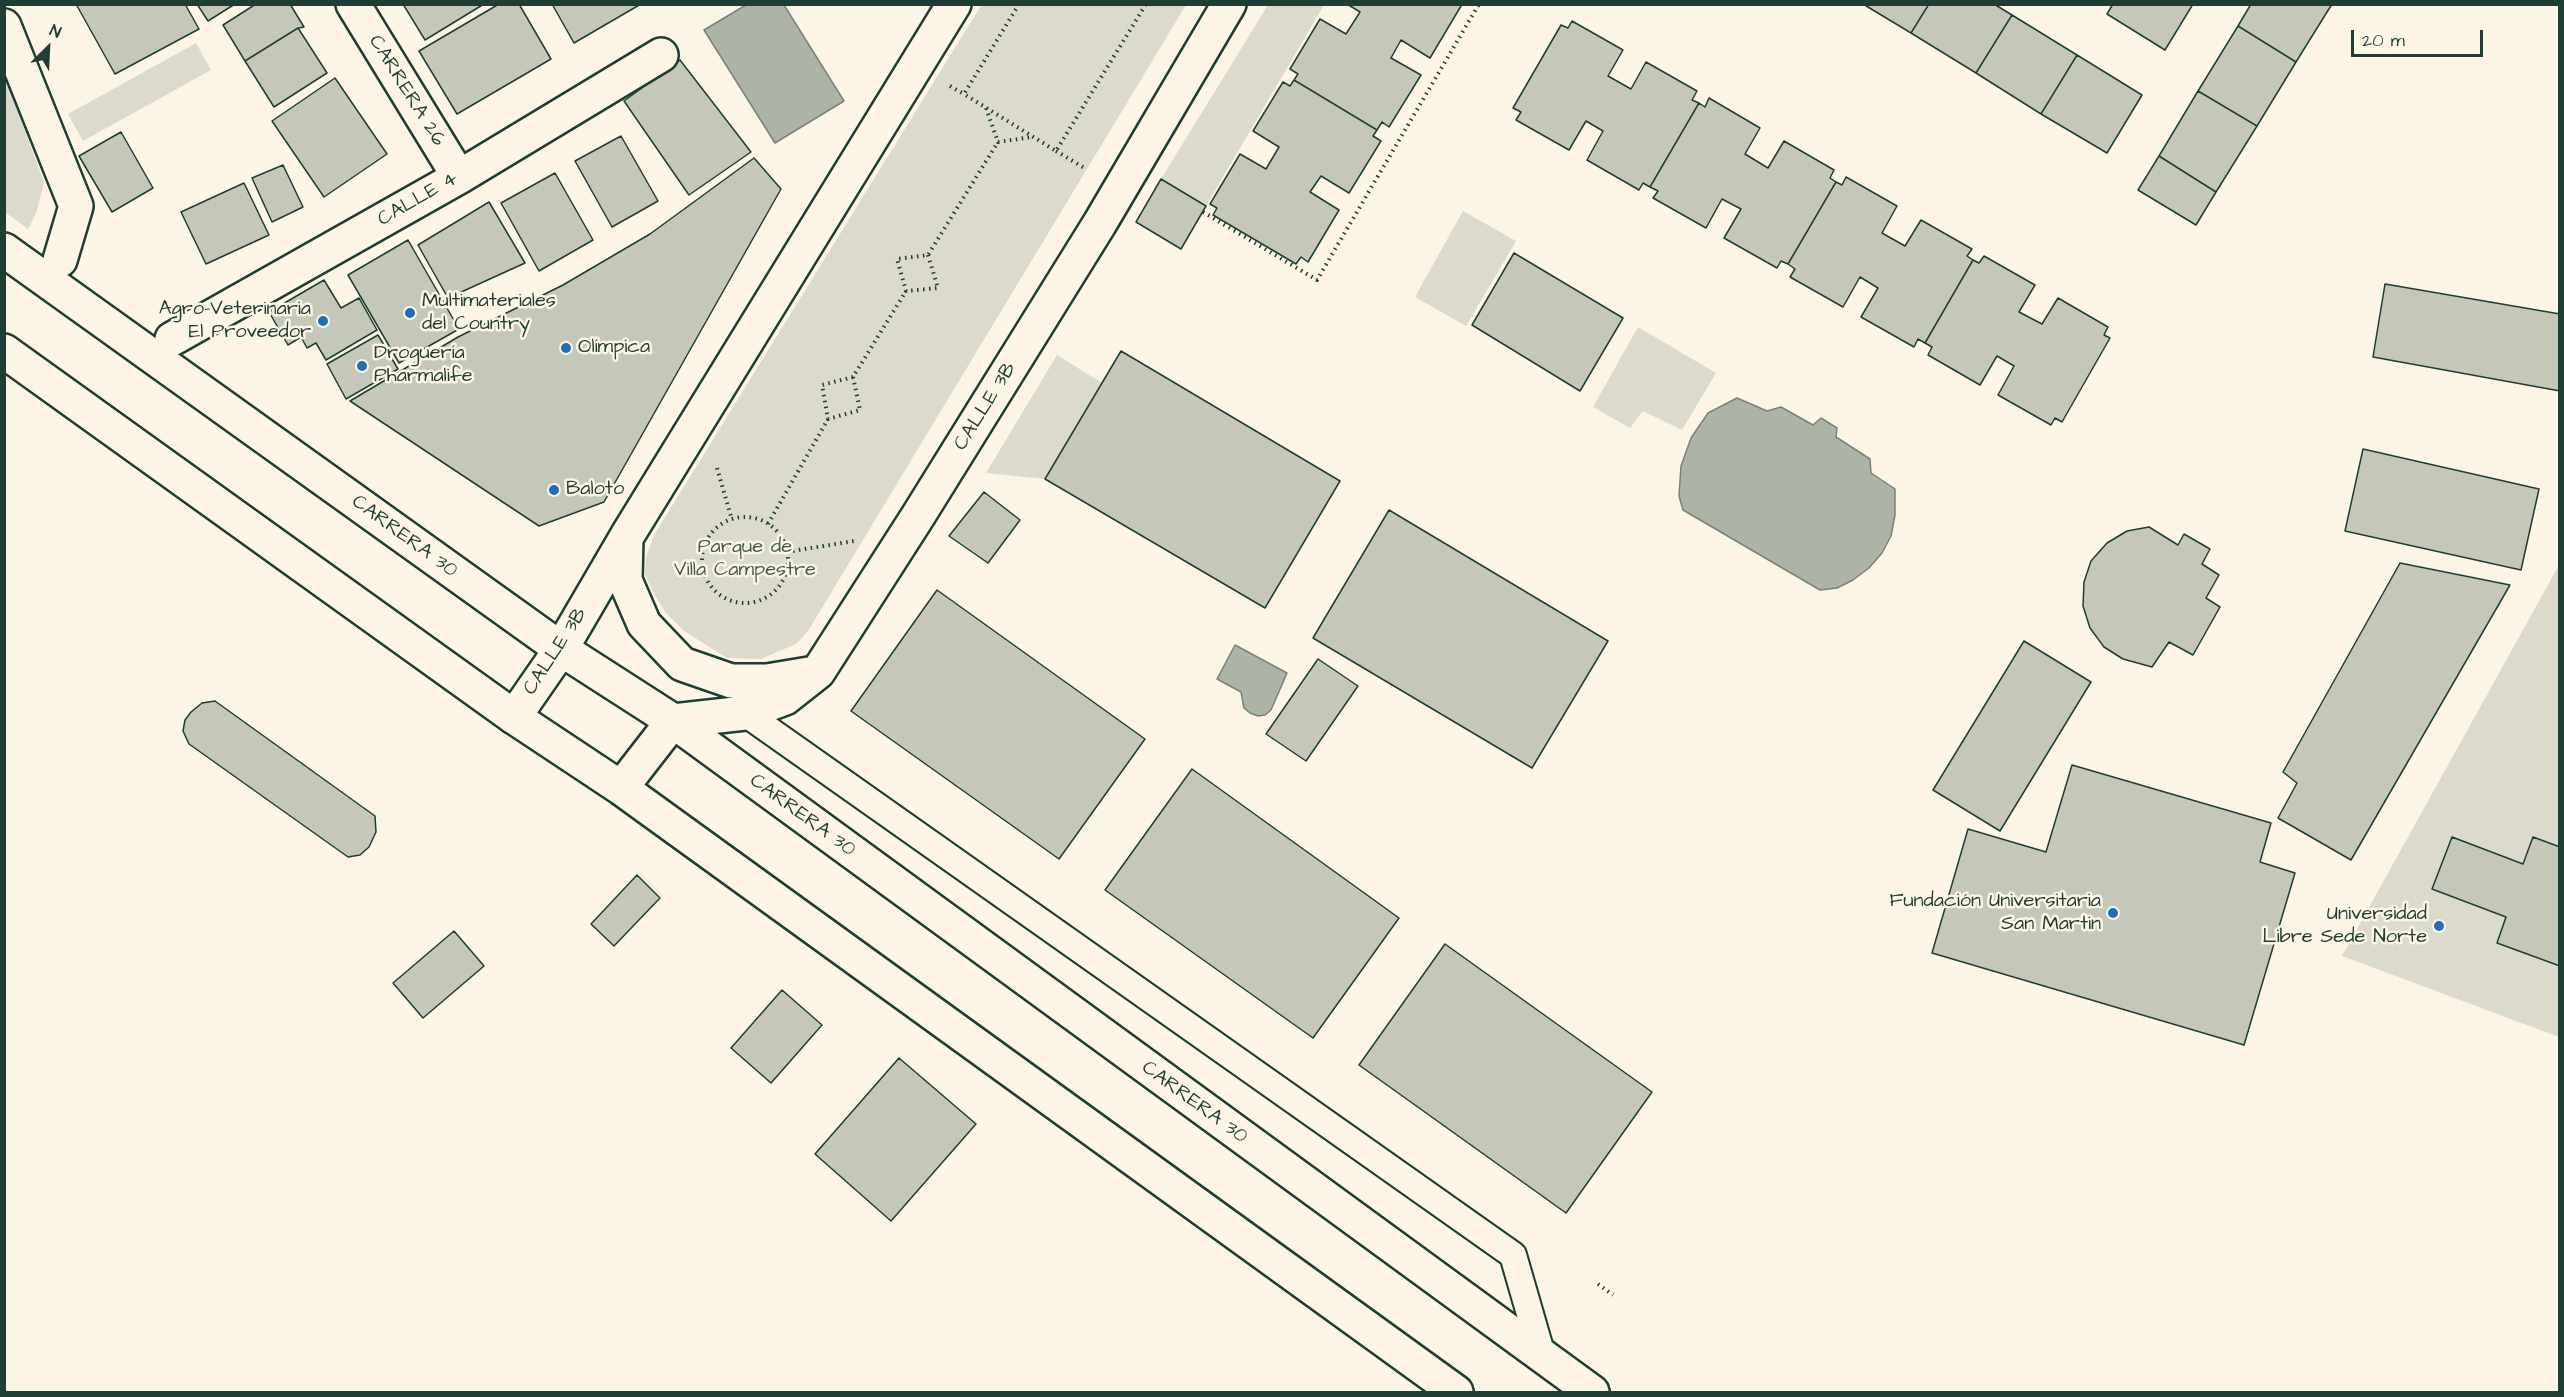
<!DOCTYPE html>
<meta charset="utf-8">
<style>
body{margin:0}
#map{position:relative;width:2564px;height:1397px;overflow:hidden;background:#fcf5e5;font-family:"Architects Daughter",sans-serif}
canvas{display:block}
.frame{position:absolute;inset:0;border:6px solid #1f3d34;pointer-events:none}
.north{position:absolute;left:18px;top:18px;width:60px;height:60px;-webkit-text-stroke:4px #fcf5e5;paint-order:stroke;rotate:24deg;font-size:16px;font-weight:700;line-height:24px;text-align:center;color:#1f3d34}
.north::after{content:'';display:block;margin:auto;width:21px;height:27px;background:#1f3d34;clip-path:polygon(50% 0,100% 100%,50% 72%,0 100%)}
.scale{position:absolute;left:2351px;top:30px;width:132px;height:27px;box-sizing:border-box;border:3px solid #1f3d34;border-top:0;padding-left:8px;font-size:18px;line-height:21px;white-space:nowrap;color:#1f3d34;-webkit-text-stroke:4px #fcf5e5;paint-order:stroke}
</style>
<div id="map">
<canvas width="2564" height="1397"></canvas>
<div class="frame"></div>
<div class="north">N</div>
<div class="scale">20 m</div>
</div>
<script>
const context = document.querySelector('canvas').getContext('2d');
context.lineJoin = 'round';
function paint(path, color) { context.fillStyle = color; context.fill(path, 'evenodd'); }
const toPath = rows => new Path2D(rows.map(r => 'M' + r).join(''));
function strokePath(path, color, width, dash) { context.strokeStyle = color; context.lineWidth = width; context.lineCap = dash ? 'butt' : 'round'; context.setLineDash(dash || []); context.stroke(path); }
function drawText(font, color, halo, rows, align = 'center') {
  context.font = font + ' "Architects Daughter",sans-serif'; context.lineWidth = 5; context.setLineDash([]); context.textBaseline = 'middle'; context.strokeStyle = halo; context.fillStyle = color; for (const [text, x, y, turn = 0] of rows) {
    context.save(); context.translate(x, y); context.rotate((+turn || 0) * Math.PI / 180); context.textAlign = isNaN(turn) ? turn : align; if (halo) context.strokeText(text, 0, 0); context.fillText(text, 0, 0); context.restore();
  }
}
paint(toPath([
 [982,4,1186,5,808,631,796,644,761,659,727,658,684,631,665,612,652,590,645,574,646,557,654,535],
 [1268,5,1324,5,1206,206,1161,179],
 [196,43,211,70,83,141,68,114],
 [4,74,44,182,37,211,28,229,5,212],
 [1463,211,1516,241,1466,326,1415,297],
 [1638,327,1716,373,1682,430,1643,411,1630,428,1593,407],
 [1057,355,1102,383,1045,479,986,473],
 [2559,565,2559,1037,2342,956]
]), '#dcdacc');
const water = toPath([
 [746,5,784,5,844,101,775,143,704,30,746,5],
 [1737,398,1767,411,1781,407,1813,425,1821,418,1837,428,1836,437,1870,459,1871,473,1895,489,1895,515,1891,536,1882,553,1869,568,1853,580,1837,588,1820,590,1683,510,1679,496,1681,466,1691,438,1708,413,1737,398],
 [1235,645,1287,673,1271,710,1265,715,1258,716,1250,713,1244,708,1241,692,1217,679,1235,645]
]);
paint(water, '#aeb3a7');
strokePath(water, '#758479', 1.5);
const building = toPath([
 [76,4,185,4,199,29,115,74,76,4],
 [197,4,235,4,208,21,197,4],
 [256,4,290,4,304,27,298,28,245,61,223,25,256,4],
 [403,4,484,4,425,40,403,4],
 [499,4,519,4,551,59,457,114,419,51,499,4],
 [552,4,641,4,574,43,552,4],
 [1347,4,1458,4,1461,6,1430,58,1401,40,1391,58,1421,75,1389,127,1382,122,1377,130,1294,80,1298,74,1290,69,1320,19,1346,34,1360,12,1347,4],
 [1863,4,1929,4,1911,33,1863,4],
 [1929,4,1994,4,2012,15,1976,73,1911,33,1929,4],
 [2113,4,2193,4,2165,50,2107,14,2113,4],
 [2251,4,2332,4,2296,62,2238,26,2251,4],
 [2012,15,2077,55,2041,114,1976,73,2012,15],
 [1572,21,1623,50,1608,76,1631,89,1646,62,1697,91,1692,100,1699,103,1650,187,1643,183,1639,190,1587,160,1603,131,1586,121,1569,150,1516,120,1521,112,1513,108,1561,25,1568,28,1572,21],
 [2238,26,2296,62,2257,126,2198,91,2238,26],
 [298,28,327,73,274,107,245,61,298,28],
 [2077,55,2142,95,2107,153,2041,114,2077,55],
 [680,60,751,152,689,195,624,101,680,60],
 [335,78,387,154,324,197,272,121,335,78],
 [1294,80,1377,130,1373,136,1381,141,1349,193,1321,176,1310,192,1339,210,1308,262,1301,257,1296,264,1213,215,1217,208,1210,204,1240,154,1266,169,1279,147,1253,131,1283,82,1290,86,1294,80],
 [2198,91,2257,126,2216,192,2159,156,2198,91],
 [1709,98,1760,128,1745,154,1768,168,1784,141,1834,170,1830,178,1836,182,1788,264,1781,261,1777,268,1724,238,1741,209,1722,199,1706,228,1653,198,1658,191,1650,187,1699,103,1705,107,1709,98],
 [121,132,153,188,112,212,79,156,121,132],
 [621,136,658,201,612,227,575,161,621,136],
 [2159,156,2216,192,2196,225,2138,190,2159,156],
 [754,158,781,189,604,502,539,526,350,401,458,337,563,285,650,234,754,158],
 [283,165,303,207,272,222,252,178,283,165],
 [555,173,593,240,539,271,501,203,555,173],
 [1846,177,1897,206,1882,233,1905,246,1921,220,1972,249,1967,256,1973,260,1925,343,1918,339,1914,347,1861,317,1878,288,1860,277,1843,307,1790,277,1795,269,1788,264,1836,182,1842,185,1846,177],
 [1161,179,1206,206,1181,249,1136,222,1161,179],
 [244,183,269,235,206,264,181,212,244,183],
 [489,202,525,263,448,298,418,245,489,202],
 [408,240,459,329,399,363,348,275,408,240],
 [1514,253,1623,318,1580,391,1472,325,1514,253],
 [1984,256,2035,285,2019,312,2042,324,2058,298,2108,327,2104,335,2110,338,2062,422,2055,418,2051,425,1998,395,2014,366,1997,356,1980,385,1928,355,1932,347,1925,343,1973,260,1979,263,1984,256],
 [324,280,341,308,359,298,377,330,326,360,316,343,307,348,301,337,288,345,269,312,324,280],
 [2385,284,2560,314,2560,391,2373,357,2385,284],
 [378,335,398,369,346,399,327,364,378,335],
 [1121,351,1340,481,1265,608,1045,479,1121,351],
 [2363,449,2539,489,2521,570,2345,531,2363,449],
 [984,492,1020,520,988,563,949,536,984,492],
 [1389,510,1608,641,1532,768,1313,638,1389,510],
 [2149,527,2178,545,2184,534,2210,549,2202,564,2219,575,2206,598,2220,607,2193,655,2169,642,2152,667,2123,659,2104,647,2090,628,2083,606,2084,582,2091,561,2107,543,2127,531,2149,527],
 [2400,563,2510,585,2351,860,2278,818,2297,783,2283,772,2400,563],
 [937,590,1145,739,1059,859,851,711,937,590],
 [2024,641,2091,682,2000,831,1933,790,2024,641],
 [1318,659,1358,686,1306,761,1266,734,1318,659],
 [215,701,375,816,376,832,369,847,360,855,348,857,189,744,183,731,185,720,191,712,202,703,215,701],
 [2072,765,2271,823,2260,862,2295,873,2244,1045,1932,953,1968,829,2046,852,2072,765],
 [1192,769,1399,918,1313,1038,1105,890,1192,769],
 [2452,837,2523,864,2533,837,2560,847,2560,966,2497,943,2506,917,2432,889,2452,837],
 [637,875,660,898,614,946,591,924,637,875],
 [454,931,484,966,423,1018,393,983,454,931],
 [1445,944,1652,1092,1566,1213,1359,1065,1445,944],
 [782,990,822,1025,771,1083,731,1048,782,990],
 [899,1058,976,1124,891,1221,815,1154,899,1058]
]);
paint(building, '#c5c7b9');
strokePath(building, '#1f3d34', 1.5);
const lane = toPath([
 [745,713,1513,1255,1543,1359]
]);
const street = toPath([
 [353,4,459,177],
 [4,26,76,206,60,260],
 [172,339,459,177,661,55],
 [626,538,625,580,644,624,682,664,731,681,767,681,809,674],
 [514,717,561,649,627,536,954,4],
 [673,721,745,713,785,698,818,672,918,516,1100,223,1229,4]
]);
const secondary = toPath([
 [4,250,561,649,673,721,1592,1392],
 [4,351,514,717,621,788,1456,1392],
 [621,788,673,721]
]);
strokePath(lane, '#1f3d34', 30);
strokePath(street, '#1f3d34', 38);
strokePath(secondary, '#1f3d34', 38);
strokePath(toPath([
 [1019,4,964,94,1056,151,1146,4],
 [950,86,964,94],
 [986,108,998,142,1032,137],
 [1056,151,1086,169],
 [1203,212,1317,280,1479,4],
 [928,255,938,288,906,291,897,259,928,255,998,142],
 [853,377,860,410,828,419,822,385,853,377,906,291],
 [717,468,732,520],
 '702 560a43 43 0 1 1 86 0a43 43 0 1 1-86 0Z',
 [768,524,828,419],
 [787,552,854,541],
 [1598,1284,1613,1295]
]), '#1f3d34', 4, [1.5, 4.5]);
strokePath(lane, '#fcf5e5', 26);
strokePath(street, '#fcf5e5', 33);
strokePath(secondary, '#fcf5e5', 33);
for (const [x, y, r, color] of [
 [410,313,6,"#1f6fb2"],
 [323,321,6,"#1f6fb2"],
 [566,348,6,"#1f6fb2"],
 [362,366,6,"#1f6fb2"],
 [554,490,6,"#1f6fb2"],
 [2113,913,6,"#1f6fb2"],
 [2439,926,6,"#1f6fb2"]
]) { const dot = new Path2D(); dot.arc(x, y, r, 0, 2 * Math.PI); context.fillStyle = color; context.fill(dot); strokePath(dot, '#fcf5e5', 2); }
drawText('20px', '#1f3d34', '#fcf5e5', [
 ["CARRERA 26",406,91,58],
 ["CALLE 4",418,200,-30],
 ["CALLE 3B",986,407,-58],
 ["CARRERA 30",404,537,36],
 ["CALLE 3B",556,652,-57],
 ["CARRERA 30",802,816,36],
 ["CARRERA 30",1194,1103,36]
]);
drawText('20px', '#1f3d34', '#fcf5e5', [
 ["Multimateriales",422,302],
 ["del Country",422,325],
 ["Agro-Veterinaria",311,310,"right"],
 ["El Proveedor",311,333,"right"],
 ["Olímpica",578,348],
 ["Droguería",374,354],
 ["Pharmalife",374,377],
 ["Baloto",566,490],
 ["Fundación Universitaria",2101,902,"right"],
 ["San Martin",2101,925,"right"],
 ["Universidad",2427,915,"right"],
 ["Libre Sede Norte",2427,938,"right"]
], 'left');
drawText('20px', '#455c52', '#fcf5e5', [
 ["Parque de",745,548],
 ["Villa Campestre",745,571]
]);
</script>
